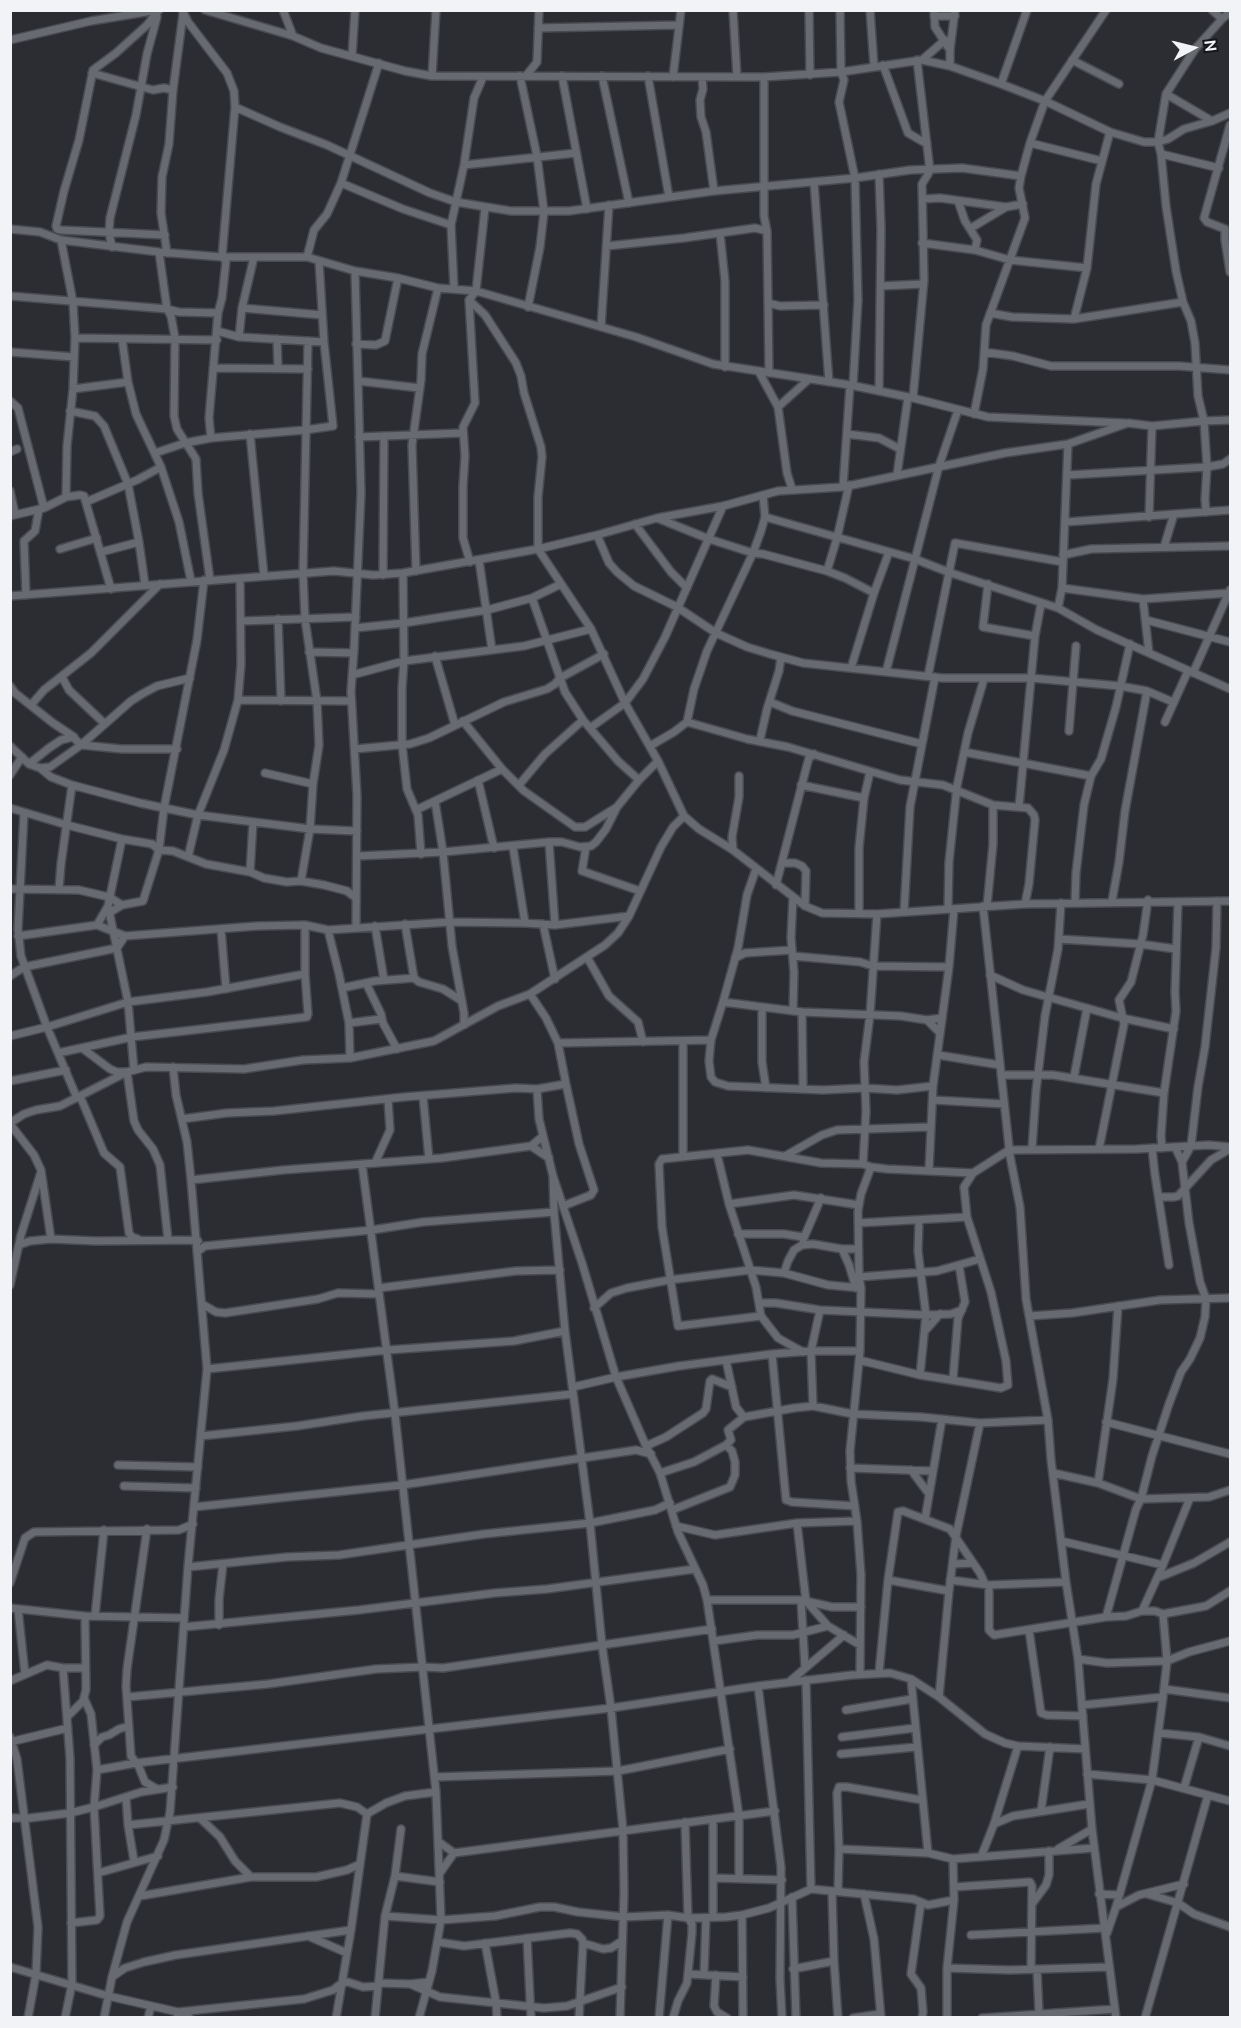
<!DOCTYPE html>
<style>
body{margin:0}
#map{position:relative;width:1241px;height:2028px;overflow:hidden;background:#2c2d33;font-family:Ubuntu,sans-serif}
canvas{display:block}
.frame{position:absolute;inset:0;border:12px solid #f2f3f7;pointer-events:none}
.north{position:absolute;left:1163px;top:18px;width:60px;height:60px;-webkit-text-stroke:4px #151618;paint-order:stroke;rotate:83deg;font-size:16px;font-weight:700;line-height:24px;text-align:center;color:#f2f3f7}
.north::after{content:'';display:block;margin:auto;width:21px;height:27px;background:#f2f3f7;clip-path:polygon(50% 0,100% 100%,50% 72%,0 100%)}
</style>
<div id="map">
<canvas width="1241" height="2028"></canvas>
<div class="frame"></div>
<div class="north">N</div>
</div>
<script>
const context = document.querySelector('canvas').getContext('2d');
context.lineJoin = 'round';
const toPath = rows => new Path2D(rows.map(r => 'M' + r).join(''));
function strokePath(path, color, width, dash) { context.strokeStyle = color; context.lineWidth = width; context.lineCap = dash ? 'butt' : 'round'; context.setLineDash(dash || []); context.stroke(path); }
const minor = toPath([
 [159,10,147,25,116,53,93,70,79,140,64,191,56,226,57,229,61,230,165,235],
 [182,10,188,22,227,73,234,91,235,107,222,257,226,261,222,298,218,313,209,418,211,438],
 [205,10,293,36,321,48,405,71,432,76,764,77,841,72,922,60,950,66,1001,84,1045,101,1110,132,1144,142,1158,142,1168,139,1184,129,1212,121,1230,113],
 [283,10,293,36],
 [733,10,737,77],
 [809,10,810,75],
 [840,10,841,72,844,80,839,102,855,178,858,300,853,386],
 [870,10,874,66],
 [934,10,935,27,950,50],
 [1212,10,1222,19],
 [934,16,955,16],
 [538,28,679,25],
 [10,40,91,21,158,10],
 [352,56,355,10],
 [922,60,945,40],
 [1072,60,1119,84],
 [883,65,908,133,927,144],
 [950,66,950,50,955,10],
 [92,73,153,90,164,88,173,90],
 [432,76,436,10],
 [520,76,537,156,544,212,540,247,528,307],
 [526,76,537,62,539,10],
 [562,76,587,209],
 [602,76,629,203],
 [648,76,669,197],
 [673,77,681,10],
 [702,77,703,89,700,100,701,117,706,132,714,191],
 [764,77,764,216,767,231,769,373],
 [1001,84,1027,10],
 [1166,94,1212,121],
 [235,107,280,127,327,145,430,193,456,202,511,211,569,211,714,191,855,178,910,170,962,168,1021,176],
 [1230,125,1204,218,1207,222,1225,229,1225,240,1230,272],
 [1030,143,1102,161],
 [1161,154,1219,168],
 [464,165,576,153],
 [814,182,829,382],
 [341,183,403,209,451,225],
 [923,199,940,198,1006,207,1023,204],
 [958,201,965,221,977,240,975,250],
 [971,228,1006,207],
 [10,229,40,232,61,240,159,252,222,257,307,257,355,271,398,278,438,288,476,291,636,337,713,364,850,385,913,398,988,417,1124,423],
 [720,233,725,281,725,367],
 [61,240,73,302,75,338,73,389,67,446,66,497],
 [922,243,975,250,1010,260,1087,268],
 [607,246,684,238,755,228,767,231],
 [112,247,109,233,110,218,136,115,147,54,157,17],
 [159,252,167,309,171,316,175,338,174,416,177,429,196,459,198,493,210,580],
 [167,253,161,213,162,177,169,144,173,90,183,14],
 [307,257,314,230,327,214,341,183,379,63],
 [355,271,361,493,354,650,351,691,357,796,356,927],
 [881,286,923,284],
 [454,288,451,225,464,165,474,98,483,77],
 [10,296,167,309,179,312,218,313],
 [469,300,485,315,516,363,521,376,524,393,541,447,542,457,538,497,538,549,591,629,625,703,658,761,684,816,699,829,733,850,805,906,822,913,877,914,1025,904,1230,901],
 [768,303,780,306,824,305],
 [242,308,322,315],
 [990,313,1012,317,1074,319,1183,302],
 [1074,319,1087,268,1096,184,1110,132],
 [601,327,609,205],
 [217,331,239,337,324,342],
 [239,337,242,308,254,257],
 [75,338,217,340],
 [122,339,128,382,136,414,161,467,179,522,191,581],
 [277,339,278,368],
 [356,344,376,345,385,341,398,278],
 [10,352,74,357],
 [984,352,1013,356,1051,366,1179,366,1230,370],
 [213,368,308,369],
 [759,372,778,407,787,473,792,489],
 [358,381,420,388],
 [73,389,128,382],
 [879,391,881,229,879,174],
 [913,398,924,280,922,184,930,171,917,60],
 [10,401,18,408,44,508],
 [778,407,809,379],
 [70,411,95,416,104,426,128,484,139,542,145,585],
 [974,414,983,369,986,325,1025,218,1019,188,1021,176,1030,143,1045,101,1106,10],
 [250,434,264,576],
 [847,434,879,438,900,449],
 [359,437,462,433],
 [1068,444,1062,588,1058,608,1097,630,1230,689],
 [10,452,17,449],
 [155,453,185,443,211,438,305,430,333,426,324,342,319,261],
 [897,475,908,397],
 [1068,475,1207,467,1223,464,1230,459],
 [843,487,850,385],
 [10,491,15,514],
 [86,502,137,480,161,467],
 [1206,512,1205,499,1207,467,1204,421,1198,396,1195,343,1191,321,1183,302,1176,271,1166,206,1161,154,1158,142,1166,94,1195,49,1222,19,1228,14,1230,14],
 [10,516,44,508,66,497,80,495,84,496,111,589],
 [765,517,915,559,948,572,1058,608],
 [1149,517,1152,426],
 [657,518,709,539,753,553,763,554,827,571,845,578,874,593],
 [1066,522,1230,510],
 [635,524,671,572,687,588],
 [597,535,609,563,617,572,634,586,677,607,716,633,747,647,770,654,803,663,942,678,1031,678,1120,686,1147,691,1173,702],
 [1164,547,1174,514],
 [60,549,97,538],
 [101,552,139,542],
 [1063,555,1091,549,1230,546],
 [479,560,492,650],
 [470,562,463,538,463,486,465,456,463,427,475,403,469,300,476,291,485,208],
 [416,571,412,445,421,380,422,354,438,288],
 [827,571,837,538,849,485],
 [403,573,404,661,402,688,402,744,407,789,418,815,421,854],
 [383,575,384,436],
 [988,584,983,627,1035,636],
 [1062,588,1143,599,1230,593],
 [26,595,24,541,35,531,39,509],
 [10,596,334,571,373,575,403,573,538,549,597,535,657,518,723,506,778,491,843,487,1005,453,1068,444,1128,423,1152,426,1204,421,1230,420],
 [532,598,565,692,583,720,618,761,639,780],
 [1143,599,1149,653],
 [278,619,281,701],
 [1146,620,1230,642],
 [242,621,356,617],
 [355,628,404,623,487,610,532,598,561,584],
 [309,652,354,653],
 [435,656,455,725],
 [851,668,874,593,889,552],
 [886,672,939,466,958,410],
 [1193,673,1230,590],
 [352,675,404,661,524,646,591,629],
 [928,676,955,543,1063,562],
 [62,677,69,690,105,724],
 [10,686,15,693,53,723,74,737],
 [238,700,351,701],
 [770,702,792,711,922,744],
 [31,705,44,690,91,653,160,584],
 [463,721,502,769,524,791,575,827,585,827,617,807],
 [687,722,747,739,788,747,900,780,943,785,993,805,1028,808,1034,815,1035,820,1029,884,1025,904],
 [1165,722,1188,671],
 [590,728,625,703,643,679,665,637,723,506],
 [1069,731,1076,646],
 [760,740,767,709,779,671,781,657],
 [10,746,29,764,40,768,50,767,81,745,131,701,142,694,157,686,190,678],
 [650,746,674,732,687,722,694,689,707,651,753,553,761,531,765,517,763,495],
 [355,749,410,744,429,738,504,702,547,689,555,684,560,678,604,654],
 [964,752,1091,776],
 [29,764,49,748,61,740,73,737,81,745,122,749,177,749],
 [40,768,51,777,72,785,140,803,198,815,310,829,357,831],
 [265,773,313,784],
 [10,775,22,757],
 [478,780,494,848],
 [519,785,545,754,583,720],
 [801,785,864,798],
 [435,801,443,852,452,946,464,1013,464,1025],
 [1019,807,1035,636,1041,604],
 [10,808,67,825,122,839,152,844,159,850,173,851,206,864,250,872,264,878,287,882,301,881,324,885,347,891,356,898],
 [416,810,502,769],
 [24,813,18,929,21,956,47,1027,77,1098],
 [122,839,108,906,128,1002,134,1070],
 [549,842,555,925],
 [513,847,525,923],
 [586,847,582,871,640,891],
 [733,850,732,837,739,797,739,776],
 [358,856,443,852,549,842,562,842,580,847,591,846,596,842,606,829,617,807,639,780,658,761],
 [188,857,198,815,224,750,238,700,241,664,240,579],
 [783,863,795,863,802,866,806,871,805,906],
 [250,872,253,822],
 [301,881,310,829,313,784,319,745,317,701,305,619,303,573,308,341],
 [776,885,807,765,809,758,814,754],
 [10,889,79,890,109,897,122,905],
 [59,889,61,864,72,785],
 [1112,901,1119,862,1125,811,1147,691],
 [1075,903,1076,873,1084,805,1091,776,1101,759,1116,707,1130,644],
 [983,906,1010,1156,1020,1207,1026,1299,1048,1420,1051,1460,1066,1582,1078,1659,1092,1829,1116,2018],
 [987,906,993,844,993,805],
 [948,909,949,862,957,786,968,733,984,679],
 [904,912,910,807,935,677],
 [109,913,122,905,143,901,159,850,164,808,197,640,204,580],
 [859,913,859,848,864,798,870,772],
 [405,924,414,978,419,982,443,989,462,1001],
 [543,924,555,979],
 [97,925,108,906],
 [375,926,384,980],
 [221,929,226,989],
 [328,930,339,974,349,1023,350,1058],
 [18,936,97,925,125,936,257,926,305,925,328,930,450,922,525,923,555,925,629,916],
 [1059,939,1140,944,1176,949],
 [793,956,860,962,873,966,949,967],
 [587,957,609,996,638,1022,643,1042],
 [735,958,745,953,792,950],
 [990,975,1023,990,1122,1018,1174,1029],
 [10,976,24,967,117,948,125,936],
 [366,983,381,1014,383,1023,397,1049],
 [342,988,375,981,414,978],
 [723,1002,738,948,747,895,756,869],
 [762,1008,762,1062,766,1088],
 [793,1011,794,972,791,938,793,897],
 [802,1012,803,1089],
 [927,1020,940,1033],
 [349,1023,381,1019],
 [10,1036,47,1027,128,1002,207,992,305,974],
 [683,1041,683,1156],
 [558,1043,711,1040],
 [82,1048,110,1069,117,1072,127,1072,134,1121,138,1130,153,1149,160,1165,168,1240],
 [58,1053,132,1037,307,1017,308,1014,305,974,305,925],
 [938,1055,1000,1065],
 [1001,1075,1053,1075,1164,1093],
 [1074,1077,1087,1008],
 [10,1081,66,1070],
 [933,1086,897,1090,864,1088,823,1090,728,1086,715,1082,711,1077,709,1061,711,1040,723,1002,802,1012,901,1016,927,1020,942,1018],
 [537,1089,539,1119,553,1176,582,1263,616,1377,646,1446,660,1473,678,1532,703,1585,707,1600,739,1816,739,1878],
 [80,1096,104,1153,120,1167,129,1233,132,1237,138,1239],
 [423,1096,429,1159],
 [933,1100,1004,1104],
 [182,1119,227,1113,274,1111,404,1097,516,1088,537,1089,566,1084,558,1043,546,1018,530,994],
 [10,1123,24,1114,36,1110,60,1106,127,1072,146,1067,244,1069,303,1060,350,1058,434,1041,498,1006,530,994,605,945,618,933,629,916,661,847,673,827,684,816],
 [10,1124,34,1155,41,1170,51,1239],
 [531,1146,549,1158],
 [1152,1148,1155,1175,1169,1265],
 [1162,1148,1161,1136,1164,1093,1176,1011,1175,992,1178,902],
 [1032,1149,1036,1091,1045,1016,1058,949,1061,903],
 [1099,1149,1124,1024,1119,1000,1131,982,1143,935,1148,900],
 [717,1154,729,1204,756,1287,761,1316,778,1338,803,1352],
 [785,1156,822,1135,837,1130,930,1127],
 [1182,1162,1191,1146,1198,1087,1205,1047,1216,948,1217,901],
 [375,1163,390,1130,388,1099],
 [863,1164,866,1111,864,1062,870,1015,877,914],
 [929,1170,933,1086,949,967,954,909],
 [553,1176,554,1212,565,1331,590,1523,602,1645,611,1708,623,1830,624,1893,620,2018],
 [191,1180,283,1170,442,1158,531,1146,543,1136],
 [1159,1197,1174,1197,1178,1196,1211,1160,1230,1149],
 [729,1204,794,1195,859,1205],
 [563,1206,591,1195,594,1190,579,1144,566,1084],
 [919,1221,918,1251,926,1315,920,1375],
 [858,1223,967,1217],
 [738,1234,784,1234,803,1237],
 [803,1240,821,1198],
 [19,1245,30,1241,51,1239,96,1241,196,1240,198,1241],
 [842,1249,849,1265,856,1288],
 [197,1252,205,1246,372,1230,423,1222,554,1212],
 [784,1273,788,1261,794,1250,802,1245,813,1244,842,1249,858,1249],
 [859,1277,937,1271,980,1259],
 [10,1285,21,1235,41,1172],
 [379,1288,516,1271,560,1270],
 [760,1303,776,1303,820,1310,926,1315,951,1314,962,1310],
 [202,1304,216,1312,225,1313,318,1299,338,1293,379,1294],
 [594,1308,611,1293,627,1288,669,1280,750,1270,784,1273,828,1285,861,1288],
 [761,1316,678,1326,662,1227,659,1164,662,1159,748,1150,821,1163,863,1164,871,1167,887,1169,973,1173],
 [1030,1316,1072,1313,1160,1300,1230,1298],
 [925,1331,940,1314],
 [772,1354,786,1500,792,1502,855,1506],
 [726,1360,736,1407,744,1417],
 [859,1360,920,1375,1001,1388,1008,1385,1006,1361,991,1292,967,1217,964,1187,973,1173,1009,1150,1137,1149,1209,1145,1230,1147],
 [207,1369,388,1350,514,1341,565,1331],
 [953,1379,958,1318,965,1302,959,1265],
 [573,1387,616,1377,679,1366,772,1354,811,1351,860,1351],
 [813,1406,811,1351,820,1310],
 [1106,1422,1230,1454],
 [201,1436,297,1426,363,1416,573,1394],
 [646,1446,666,1437,703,1413,706,1409,710,1381,712,1379,732,1387],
 [118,1465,198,1467],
 [850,1468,932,1471],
 [911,1470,929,1494],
 [660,1473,694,1462,726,1445,731,1440,728,1430,744,1417,794,1408,813,1406,853,1414,921,1417,980,1423,1048,1420],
 [1053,1473,1098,1483,1141,1499,1209,1497,1230,1490],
 [1098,1483,1113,1379,1118,1306],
 [124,1486,196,1488],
 [194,1507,402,1485,636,1450,651,1454],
 [672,1510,730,1487,735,1475,735,1462,732,1451,726,1445],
 [925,1519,942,1419],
 [797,1523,806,1601,828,1626,860,1645],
 [676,1526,715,1535,797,1523,857,1521],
 [147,1529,127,1669,126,1686,131,1756,139,1767,145,1782,157,1789],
 [1061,1541,1163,1565],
 [953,1564,973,1563],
 [188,1567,287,1557,339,1555,484,1534,590,1523,655,1510,670,1503],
 [1157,1578,1194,1563,1230,1542],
 [888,1580,949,1591],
 [950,1580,989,1585,1066,1582],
 [10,1583,25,1538,34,1532,179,1530,193,1524],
 [989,1585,989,1630,994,1635,1106,1617,1126,1616,1142,1611,1155,1611,1163,1614,1167,1661,1163,1697,1083,1705],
 [707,1600,801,1600,832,1607,861,1607],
 [801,1600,805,1667],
 [10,1608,85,1616,184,1618],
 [18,1609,25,1674],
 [1142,1611,1163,1565,1190,1498],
 [1163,1614,1206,1606,1230,1591],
 [95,1616,104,1530],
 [1106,1617,1136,1509,1141,1499,1152,1456,1169,1404,1181,1372,1190,1359,1200,1338,1205,1317,1206,1299,1200,1282,1189,1223,1182,1162,1175,1147],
 [219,1625,219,1599,223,1564],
 [184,1627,359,1610,495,1593,547,1589,695,1569],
 [1029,1630,1041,1713,1047,1715,1083,1716],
 [714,1641,757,1635,793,1635,828,1626],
 [1078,1659,1107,1663,1167,1661,1189,1652,1230,1641],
 [63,1668,70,1758,72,1984,65,2018],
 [879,1673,888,1580,898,1512,903,1511,950,1529,980,1573,985,1584],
 [860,1674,861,1575,857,1521,851,1481,850,1451,860,1351,861,1288,859,1277,858,1211,861,1194,871,1167],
 [911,1679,928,1853],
 [806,1680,811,1889],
 [10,1681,47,1665,63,1668,85,1668],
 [789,1682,844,1635],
 [1164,1689,1230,1698],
 [127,1697,268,1684,376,1669,423,1667,443,1668,712,1629],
 [939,1697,949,1591,956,1536,980,1423],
 [846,1710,912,1699],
 [67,1717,83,1701,86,1690,85,1616],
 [1159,1733,1199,1737,1230,1746],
 [10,1737,17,1759,38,1927,36,1974,28,2018],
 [842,1737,915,1728],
 [10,1742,68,1728],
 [94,1745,102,1737,109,1735,119,1729,129,1726],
 [841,1754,916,1747],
 [97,1770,136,1763,611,1708,758,1686],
 [1087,1774,1152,1780,1230,1801],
 [435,1777,618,1771,730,1749],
 [1184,1788,1199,1737],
 [126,1797,128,1825,134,1861],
 [1041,1811,1050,1747],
 [10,1818,30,1818,70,1813,94,1807,141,1792,173,1787],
 [201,1819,220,1837,235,1861,251,1877],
 [994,1824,1013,1816,1089,1804],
 [128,1825,340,1803,357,1807,367,1814],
 [439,1842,454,1853,775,1811],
 [839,1849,928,1853,953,1859,1094,1848],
 [1058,1849,1092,1829],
 [981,1857,994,1824,1018,1746],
 [98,1873,158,1856],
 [440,1873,454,1853],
 [395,1876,440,1882],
 [714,1878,782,1880],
 [954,1887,1030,1882,1032,1886,1031,1969],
 [832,1891,834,1961,838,2018],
 [838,1891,839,1849,837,1793,839,1787,847,1787,922,1800],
 [864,1894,874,1939,881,2018],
 [1099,1894,1119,1895],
 [1147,1894,1178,1903,1194,1914,1230,1927],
 [140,1896,251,1877,316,1877,347,1870,360,1864],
 [792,1897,796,2018],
 [921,1902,911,1974,921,1988,923,2012,922,2018],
 [1032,1904,1046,1885,1049,1875,1049,1851],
 [1116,1907,1139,1895,1184,1884],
 [742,1915,743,2018],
 [385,1916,441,1920,495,1916,540,1907,554,1907,578,1912,624,1917,668,1915,688,1918,726,1917,742,1915,769,1908,811,1889,913,1899,928,1905,954,1900,953,1859],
 [713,1917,713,1819],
 [71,1923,97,1920,100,1916,94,1807,97,1770,91,1714,84,1698],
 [1107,1933,1116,1907,1152,1780,1163,1697],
 [971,1935,1105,1928],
 [308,1936,347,1953],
 [527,1938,531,2018],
 [438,1942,464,1946,570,1933,577,1934,582,1939,583,1943,603,1949,611,1948,622,1941],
 [485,1943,496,2002,497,2018],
 [10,1967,108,1996,178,2012,190,2018],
 [947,1968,1010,1970,1109,1967],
 [793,1969,834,1961],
 [688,1974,743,1977],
 [704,1975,706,1918],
 [716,1975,714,2006,717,2012,727,2018],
 [112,1977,125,1968,144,1962,176,1955,351,1930,367,1814,386,1803,405,1796,436,1792,395,1414,362,1164],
 [379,1983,410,1984,429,1982],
 [410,1984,440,1997,544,2008,567,2006,622,1987],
 [1036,2015,1039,2013,1037,1969],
 [104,2018,112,1977,127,1922,164,1840,170,1812,188,1566,207,1369,191,1180,187,1142,176,1095,173,1067],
 [148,2018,151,2006],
 [177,2018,178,2012,304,1999,333,1990,342,1983,351,1930],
 [336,2018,342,1983,348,1982,363,1987,378,1986],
 [375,2018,385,1916,395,1876,401,1829],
 [419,2018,432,1971,441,1920,436,1792],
 [579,2018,583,1943],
 [659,2018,668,1915],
 [673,2018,678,2001,687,1983,692,1933,692,1924,688,1918,685,1822],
 [782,2018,780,1979,781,1867,758,1686,852,1675,890,1673,911,1679,939,1697,985,1734,1005,1743,1018,1746,1085,1749],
 [853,2018,880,2014],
 [947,2018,947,1968,954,1900],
 [982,2018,1115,2009],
 [1145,2018,1208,1795]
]);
strokePath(minor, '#494b50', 10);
strokePath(minor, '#686a71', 7);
</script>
